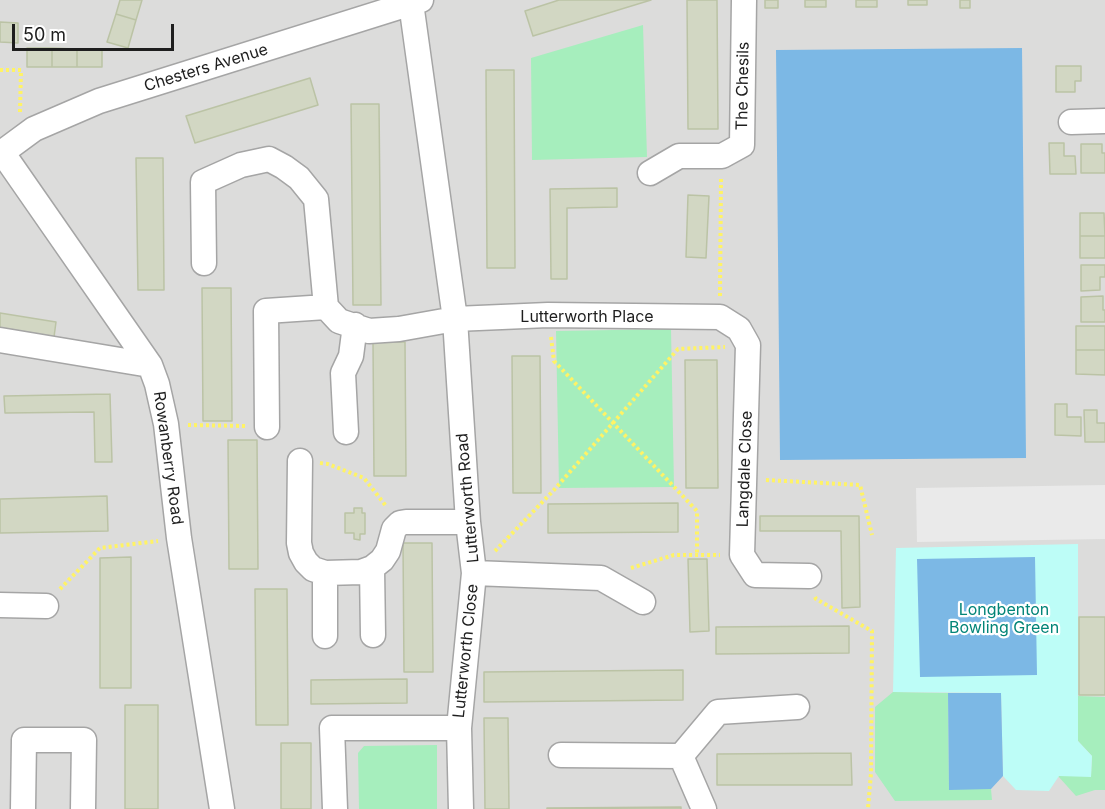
<!DOCTYPE html>
<style>
body{margin:0}
#map{position:relative;width:1105px;height:809px;overflow:hidden;background:#eaf0e3;font-family:Inter,sans-serif}
canvas{display:block}
.scale{position:absolute;left:12px;top:24px;width:162px;height:27px;box-sizing:border-box;border:3px solid #1e1e1e;border-top:0;padding-left:8px;font-size:18px;line-height:21px;white-space:nowrap;color:#1e1e1e;-webkit-text-stroke:4px #fff;paint-order:stroke}
</style>
<div id="map">
<canvas width="1105" height="809"></canvas>
<div class="scale">50 m</div>
</div>
<script>
const context = document.querySelector('canvas').getContext('2d');
context.lineJoin = 'round';
function paint(path, color) { context.fillStyle = color; context.fill(path, 'evenodd'); }
const toPath = rows => new Path2D(rows.map(r => 'M' + r).join(''));
function strokePath(path, color, width, dash) { context.strokeStyle = color; context.lineWidth = width; context.lineCap = dash ? 'butt' : 'round'; context.setLineDash(dash || []); context.stroke(path); }
function drawText(font, color, halo, rows, align = 'center') {
  context.font = font + ' Inter,sans-serif'; context.lineWidth = 4.5; context.setLineDash([]); context.textBaseline = 'middle'; context.strokeStyle = halo; context.fillStyle = color; for (const [text, x, y, turn = 0] of rows) {
    context.save(); context.translate(x, y); context.rotate((+turn || 0) * Math.PI / 180); context.textAlign = isNaN(turn) ? turn : align; if (halo) context.strokeText(text, 0, 0); context.fillText(text, 0, 0); context.restore();
  }
}
paint(toPath([
 [0,0,1105,0,1105,809,0,809]
]), '#dcdcdb');
paint(toPath([
 [643,25,647,157,532,160,531,58],
 [671,329,674,487,559,488,556,331],
 [893,692,948,693,949,789,991,789,992,800,895,801,875,772,875,707],
 [1078,696,1105,697,1105,790,1095,790,1076,796,1058,776,1091,776,1092,756,1078,741],
 [437,745,437,809,359,809,358,753,364,746]
]), '#a6eebd');
paint(toPath([
 [1078,544,1078,741,1092,756,1091,777,1059,776,1049,791,1016,790,1003,776,1001,693,893,692,896,548]
]), '#bdfdf7');
paint(toPath([
 [1022,48,1026,458,780,460,776,50],
 [1035,557,1037,675,920,677,917,559],
 [948,693,1001,693,1003,776,991,789,949,790]
]), '#7cb8e5');
paint(toPath([
 [1105,485,1105,539,917,542,916,488]
]), '#eaeaea');
const building = toPath([
 [120,0,142,0,136,20,116,14,120,0],
 [559,0,651,0,533,36,525,11,559,0],
 [687,0,717,0,718,129,688,129,687,0],
 [765,0,778,0,778,8,765,8,765,0],
 [805,0,826,0,826,7,805,7,805,0],
 [856,0,877,0,877,7,856,7,856,0],
 [908,0,927,0,927,5,908,5,908,0],
 [960,0,970,0,970,8,960,8,960,0],
 [116,14,136,20,128,48,107,42,116,14],
 [0,22,18,23,18,43,0,42,0,22],
 [27,48,52,48,52,67,27,67,27,48],
 [52,48,77,49,77,67,52,67,52,48],
 [77,49,102,49,102,67,77,67,77,49],
 [1056,66,1081,66,1081,81,1075,81,1075,92,1056,92,1056,66],
 [486,70,514,70,515,268,487,268,486,70],
 [310,78,318,105,195,143,186,116,310,78],
 [351,104,379,104,381,305,353,305,351,104],
 [1049,143,1064,143,1064,156,1075,156,1076,174,1050,174,1049,143],
 [1081,144,1102,144,1102,153,1105,153,1105,173,1081,173,1081,144],
 [136,158,163,158,164,290,138,290,136,158],
 [617,188,617,207,567,208,567,279,551,279,550,189,617,188],
 [688,195,709,196,706,258,686,257,688,195],
 [1080,213,1104,213,1105,236,1080,236,1080,213],
 [1080,236,1105,236,1105,258,1080,258,1080,236],
 [1081,265,1105,265,1105,277,1100,277,1100,290,1081,291,1081,265],
 [202,288,231,288,232,421,203,421,202,288],
 [1103,296,1103,310,1105,310,1105,322,1081,322,1081,297,1103,296],
 [0,313,56,322,54,337,0,329,0,313],
 [1076,326,1105,326,1105,350,1076,350,1076,326],
 [373,342,405,342,406,476,374,476,373,342],
 [1076,350,1105,350,1105,375,1076,374,1076,350],
 [512,356,540,356,541,493,513,493,512,356],
 [685,360,717,360,718,488,686,488,685,360],
 [110,394,112,462,95,462,94,412,5,413,4,396,110,394],
 [1055,404,1067,404,1067,417,1081,417,1081,436,1055,435,1055,404],
 [1084,410,1097,410,1097,423,1105,423,1105,442,1085,442,1084,410],
 [228,440,257,440,258,569,229,569,228,440],
 [107,496,108,531,0,533,0,499,107,496],
 [678,503,678,532,548,533,548,504,678,503],
 [354,508,362,508,362,513,365,513,365,534,360,534,360,540,354,539,354,533,345,533,345,513,354,513,354,508],
 [760,516,859,516,860,607,842,608,841,531,760,531,760,516],
 [403,543,432,543,433,672,404,672,403,543],
 [131,557,131,688,100,688,100,558,131,557],
 [688,559,707,559,709,631,690,632,688,559],
 [255,589,287,589,288,725,256,725,255,589],
 [1079,617,1105,617,1105,695,1079,695,1079,617],
 [849,626,849,653,716,654,716,627,849,626],
 [683,670,683,700,484,702,484,672,683,670],
 [407,679,407,703,311,704,311,680,407,679],
 [125,705,158,705,158,809,125,809,125,705],
 [484,718,508,718,509,809,485,809,484,718],
 [281,743,311,743,311,809,281,809,281,743],
 [851,753,852,785,717,785,717,754,851,753],
 [681,807,681,809,547,809,547,808,681,807]
]);
paint(building, '#d2d7c3');
strokePath(building, '#bbc3a5', 1.5);
const minor = toPath([
 [411,3,455,319,468,522,474,573,601,578,643,602],
 [1071,122,1105,121],
 [2,152,150,365,157,384,166,424,179,538,222,809],
 [0,154,34,129,99,101,421,0],
 [650,173,679,156,722,156,742,145,744,0],
 [204,263,203,182,241,165,269,159,284,167,299,178,316,199,326,307,339,321,369,331,399,329,455,319,548,315,720,317,739,329,748,345,742,555,755,575,809,576],
 [0,340,150,365],
 [267,427,266,311,326,307],
 [346,432,343,373,351,356,355,325],
 [300,461,299,543,301,553,306,562,313,569,325,573,361,572,372,568,382,560,388,551,394,529,400,523,406,522,468,522],
 [372,568,373,635],
 [325,573,325,636],
 [0,605,46,606],
 [561,755,681,756],
 [23,809,24,740,84,740,83,809],
 [335,809,332,728,459,728],
 [461,809,459,728,474,573],
 [704,809,681,756,718,712,797,707]
]);
strokePath(minor, '#a5a5a5', 27);
strokePath(toPath([
 [0,70,21,70,20,112],
 [720,296,721,178],
 [551,337,554,361,697,511,697,555],
 [188,425,246,426],
 [320,463,328,464,364,478,386,506],
 [766,480,860,485,872,535],
 [495,551,554,490,678,349,725,347],
 [631,568,674,555,720,555],
 [60,589,100,548,158,541],
 [815,597,816,599,872,631,871,773,868,809]
]), '#fff365', 4, [3, 3]);
strokePath(minor, '#fff', 24);
drawText('16px', '#1e1e1e', '#fff', [
 ["Chesters Avenue",206,68,-17],
 ["The Chesils",743,86,-89],
 ["Lutterworth Place",587,317],
 ["Rowanberry Road",168,458,82],
 ["Langdale Close",745,469,-88],
 ["Lutterworth Road",468,498,-95],
 ["Lutterworth Close",466,651,-84]
]);
drawText('16px', '#038578', '#fff', [
 ["Longbenton",1004,610],
 ["Bowling Green",1004,628]
]);
</script>
